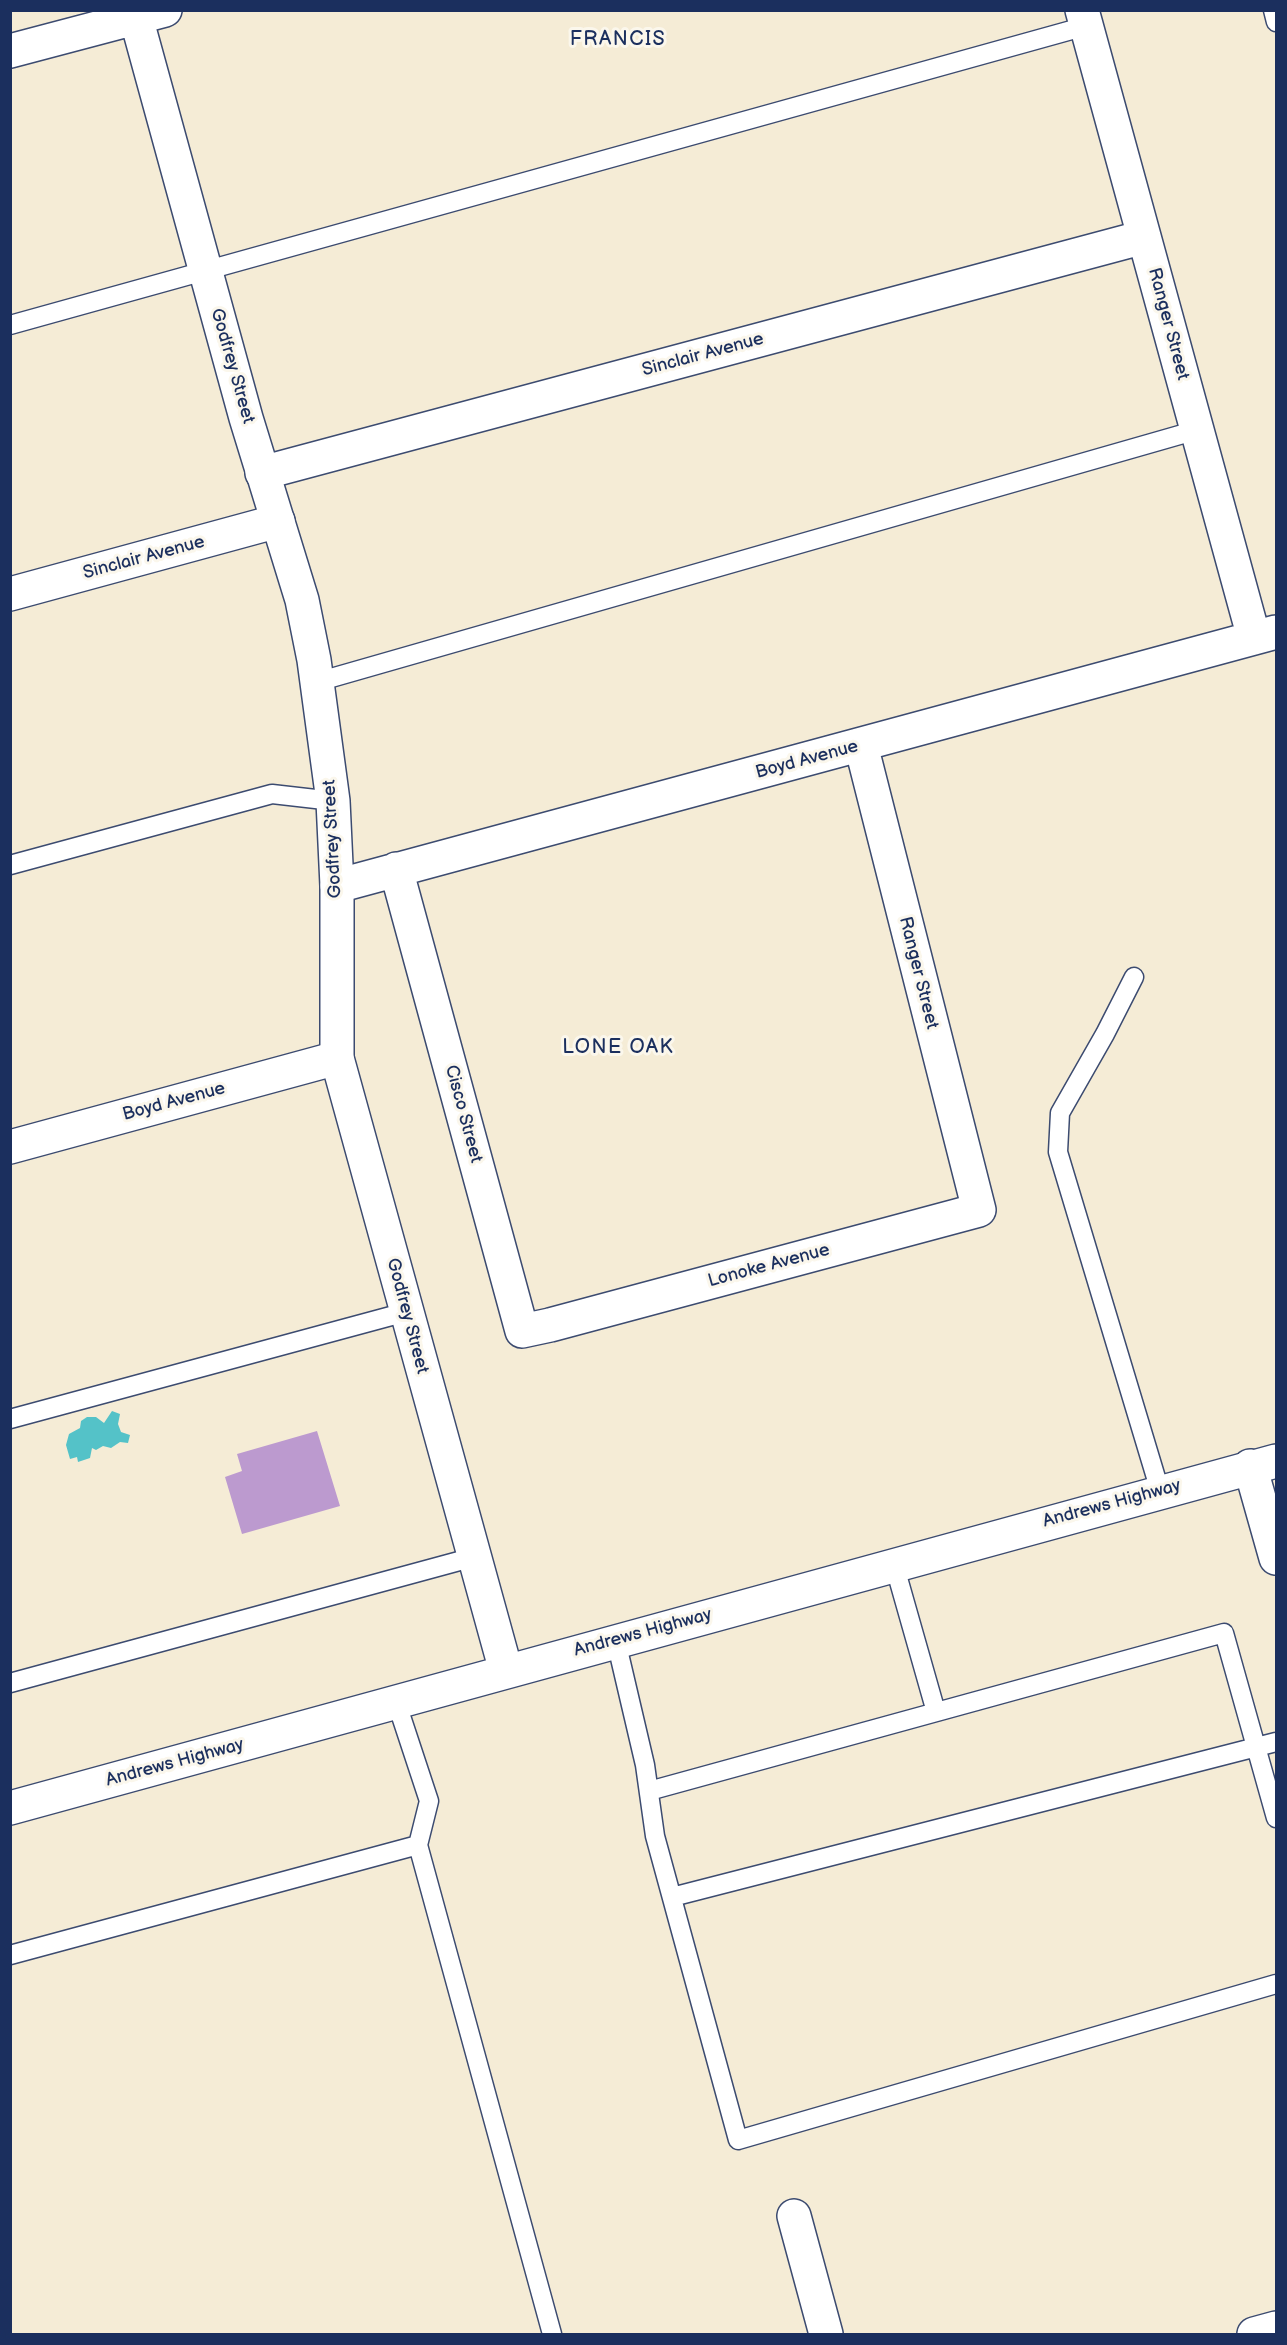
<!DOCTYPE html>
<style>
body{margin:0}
#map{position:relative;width:1287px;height:2345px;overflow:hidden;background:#f5ecd6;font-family:"Balsamiq Sans",sans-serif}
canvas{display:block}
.frame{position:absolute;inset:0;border:12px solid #1b2f5e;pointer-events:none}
</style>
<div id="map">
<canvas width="1287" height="2345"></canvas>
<div class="frame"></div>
</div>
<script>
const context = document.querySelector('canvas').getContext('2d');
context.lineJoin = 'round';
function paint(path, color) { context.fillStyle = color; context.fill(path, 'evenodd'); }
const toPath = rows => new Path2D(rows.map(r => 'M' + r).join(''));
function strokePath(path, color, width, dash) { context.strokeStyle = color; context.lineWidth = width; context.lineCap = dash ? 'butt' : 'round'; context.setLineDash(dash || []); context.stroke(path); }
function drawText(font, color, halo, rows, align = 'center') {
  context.font = font + ' "Balsamiq Sans",sans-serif'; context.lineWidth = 6; context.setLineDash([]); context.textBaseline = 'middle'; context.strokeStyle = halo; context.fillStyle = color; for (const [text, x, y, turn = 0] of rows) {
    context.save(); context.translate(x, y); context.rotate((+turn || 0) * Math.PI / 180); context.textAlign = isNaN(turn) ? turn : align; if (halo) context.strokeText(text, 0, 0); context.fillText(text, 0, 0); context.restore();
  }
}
paint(toPath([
 [112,1411,120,1414,118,1424,121,1432,130,1435,128,1443,120,1442,111,1448,103,1446,96,1450,92,1448,90,1458,78,1462,77,1457,70,1459,66,1445,69,1434,80,1428,81,1421,87,1417,96,1417,104,1423]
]), '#54c2c8');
paint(toPath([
 [317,1431,340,1506,242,1534,225,1477,242,1471,237,1454]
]), '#bc9acf');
const service = toPath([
 [1273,10,1276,22],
 [10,325,1086,26],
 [317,682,1197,430],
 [10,865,272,794,333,801],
 [1134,977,1105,1034,1060,1113,1058,1152,1160,1491],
 [10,1419,406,1312],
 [894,1564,936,1712],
 [616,1641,645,1765,655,1836,738,2140,1276,1984],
 [10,1683,474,1557],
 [396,1701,429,1801,418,1845],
 [649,1791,1224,1633,1276,1818],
 [672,1897,1276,1742],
 [10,1955,418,1845,552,2334]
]);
const minor = toPath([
 [1082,10,1254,638],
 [262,473,1144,237],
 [10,594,278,521],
 [396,869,522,1331,550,1325,979,1210,861,745],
 [337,886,1276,632],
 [10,1147,337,1058],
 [1250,1466,1276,1558],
 [794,2216,826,2334],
 [1254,2334,1276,2328]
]);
const tertiary = toPath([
 [134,10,246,418,302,600,314,660,333,801,337,886,337,1058,506,1671],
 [10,51,165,10]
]);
const primary = toPath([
 [10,1808,1276,1461]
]);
strokePath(service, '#3c4b70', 21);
strokePath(minor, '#3c4b70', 36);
strokePath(tertiary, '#3c4b70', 36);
strokePath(primary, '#3c4b70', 36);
strokePath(service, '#fff', 18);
strokePath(minor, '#fff', 33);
strokePath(tertiary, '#fff', 33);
strokePath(primary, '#fff', 33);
drawText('18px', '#1b2f5e', '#fbf7ec', [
 ["Ranger Street",1168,324,75],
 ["Sinclair Avenue",703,355,-15],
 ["Godfrey Street",232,366,74],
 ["Sinclair Avenue",144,558,-15],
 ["Boyd Avenue",807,760,-15],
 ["Godfrey Street",333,839,-93],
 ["Ranger Street",918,973,76],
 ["Boyd Avenue",174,1102,-15],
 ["Cisco Street",463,1114,75],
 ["Lonoke Avenue",769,1266,-15],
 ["Godfrey Street",407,1316,75],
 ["Andrews Highway",1112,1504,-15],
 ["Andrews Highway",643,1633,-15],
 ["Andrews Highway",175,1763,-15]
]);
context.letterSpacing = '1.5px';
drawText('20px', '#1b2f5e', '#fbf7ec', [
 ["FRANCIS",618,40],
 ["LONE OAK",618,1048]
]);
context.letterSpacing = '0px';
</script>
